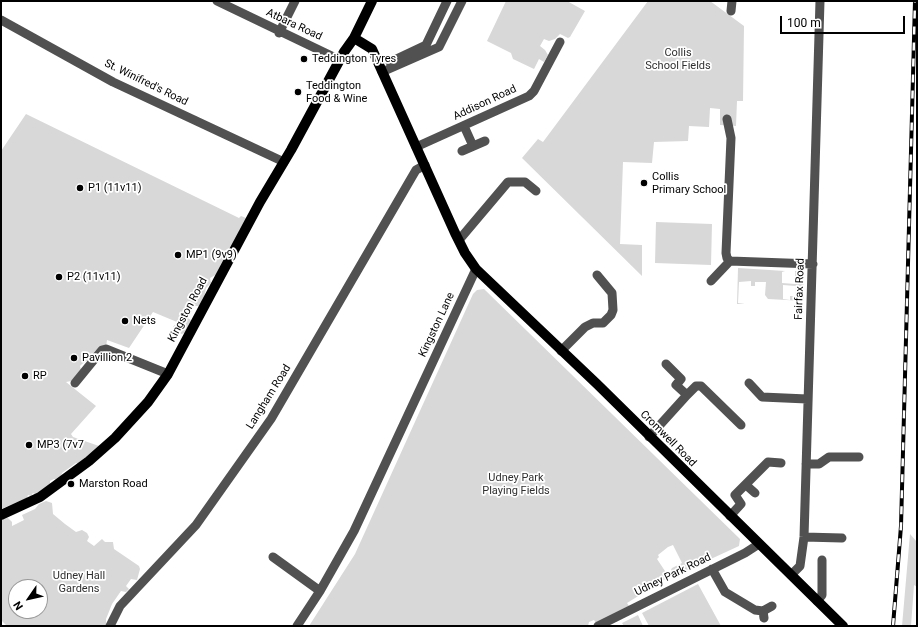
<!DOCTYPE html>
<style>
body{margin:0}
#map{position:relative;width:918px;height:627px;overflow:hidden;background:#fff;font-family:Roboto,sans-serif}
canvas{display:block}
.frame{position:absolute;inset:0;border:2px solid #000;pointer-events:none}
.north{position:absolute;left:8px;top:579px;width:40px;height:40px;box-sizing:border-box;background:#fff;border:1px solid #999;border-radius:50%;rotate:236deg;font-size:11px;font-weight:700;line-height:16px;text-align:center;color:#000}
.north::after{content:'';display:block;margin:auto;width:14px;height:18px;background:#000;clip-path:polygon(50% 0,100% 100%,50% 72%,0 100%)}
.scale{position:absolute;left:780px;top:16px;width:125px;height:18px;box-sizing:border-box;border:2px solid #000;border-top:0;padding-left:5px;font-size:12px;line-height:14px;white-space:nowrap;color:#000;-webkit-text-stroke:3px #fff;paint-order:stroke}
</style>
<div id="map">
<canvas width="918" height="627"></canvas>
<div class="frame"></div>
<div class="north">N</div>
<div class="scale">100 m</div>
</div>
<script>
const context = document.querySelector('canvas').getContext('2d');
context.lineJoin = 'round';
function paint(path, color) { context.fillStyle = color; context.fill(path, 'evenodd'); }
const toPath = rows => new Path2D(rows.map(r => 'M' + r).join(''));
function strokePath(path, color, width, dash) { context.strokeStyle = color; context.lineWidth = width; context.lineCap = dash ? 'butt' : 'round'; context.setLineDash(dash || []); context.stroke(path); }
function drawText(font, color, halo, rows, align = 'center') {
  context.font = font + ' Roboto,sans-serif'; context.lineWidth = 3.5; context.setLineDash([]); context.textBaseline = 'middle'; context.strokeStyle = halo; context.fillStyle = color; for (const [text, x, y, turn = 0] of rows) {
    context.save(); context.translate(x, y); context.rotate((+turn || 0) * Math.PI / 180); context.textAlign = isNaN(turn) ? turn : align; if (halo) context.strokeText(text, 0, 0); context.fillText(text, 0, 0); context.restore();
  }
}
paint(toPath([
 [506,1,567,1,585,11,570,37,568,38,560,34,555,39,549,41,544,39,540,46,545,50,548,55,544,62,539,59,534,69,513,59,511,53,487,41],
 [648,1,710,1,744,26,743,101,737,101,736,126,720,125,720,109,710,108,709,127,689,126,688,141,654,142,652,163,623,162,620,244,642,245,642,276,522,158,538,139,543,142],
 [26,114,239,218,241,216,246,218,244,226,239,230,239,234,233,247,226,250,226,257,219,273,210,278,211,283,206,288,204,298,200,306,194,306,188,318,192,321,186,333,181,334,173,327,177,322,153,312,129,348,107,340,106,347,82,364,80,366,81,370,71,381,66,382,96,406,71,434,73,437,99,446,99,451,83,465,76,463,62,473,61,477,57,480,54,479,50,481,50,485,39,497,33,493,31,496,28,495,27,498,1,509,1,151],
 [656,222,712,224,711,265,655,263],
 [738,268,785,271,782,272,782,283,795,284,795,271,803,271,804,301,768,299,765,295,766,282,755,282,755,286,751,286,751,281,739,282,738,303,745,304,737,304],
 [783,285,796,286,795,296,790,296,790,300,783,299],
 [484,289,740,539,739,546,674,576,671,570,672,568,682,563,673,545,668,547,658,555,659,557,657,559,669,577,627,603,629,606,596,623,594,620,589,622,588,626,309,626,355,554,473,294,477,290],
 [46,501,52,503,53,514,65,524,76,532,82,530,87,533,89,537,87,541,94,546,102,539,105,542,113,542,114,549,139,566,140,569,137,580,131,579,126,586,129,589,126,592,121,591,112,604,106,619,106,626,7,626,1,620,1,519,8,518,12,522,12,526,24,520,22,515,35,509,39,504],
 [16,587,40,587,40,611,16,611],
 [910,534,917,542,917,587,914,585,911,626,902,626],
 [698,584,721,626,649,626,642,613],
 [638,615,643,626,624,626,622,623]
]), '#d8d8d8');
strokePath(toPath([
 [217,1,340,60],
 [731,11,732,1],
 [1,20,113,82,284,162],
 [279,33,295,1],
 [390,62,426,45,447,1],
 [382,72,439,47,462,1],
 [727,119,731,138,726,253,727,258,730,261],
 [464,126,473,146],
 [416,147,529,96,534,91,560,42],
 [462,151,485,141],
 [459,240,508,182,525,182,536,191],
 [711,281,730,261,813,264],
 [561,351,585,327,593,323,603,323,611,315,613,310,612,293,597,275],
 [75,383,102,350,106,349,168,374],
 [749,383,762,397,807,399],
 [687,395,696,386,701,386,741,425],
 [649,437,687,395,676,385,681,379,666,364],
 [806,464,819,464,829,457,859,457],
 [746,485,755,493],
 [730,516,741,504,735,495,768,462,781,463],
 [804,537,842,538],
 [273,557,320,591],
 [712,569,725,592,755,610,763,611,764,618],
 [791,575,800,566,804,537,820,1],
 [817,601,822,595,822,560],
 [763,611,772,606],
 [110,626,120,606,196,525,271,419,416,170,425,165],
 [297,626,320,591,354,531,476,269],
 [598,626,745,553,759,544]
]), '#515151', 9);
strokePath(toPath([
 [354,38,372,49,455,233,465,253,476,269,597,384,843,626],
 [1,515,40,497,89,461,115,438,148,402,168,374,260,202,291,150,344,52,354,38,372,1]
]), '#000', 10);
const rail = toPath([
 [893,626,901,526,915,1]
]);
strokePath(rail, '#000', 4);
strokePath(rail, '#fff', 2.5, [8]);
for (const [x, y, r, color] of [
 [304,59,4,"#000"],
 [298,92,4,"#000"],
 [644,183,4,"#000"],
 [80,188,4,"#000"],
 [178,255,4,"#000"],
 [59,277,4,"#000"],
 [125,321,4,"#000"],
 [74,358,4,"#000"],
 [25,376,4,"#000"],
 [29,445,4,"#000"],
 [71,484,4,"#000"]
]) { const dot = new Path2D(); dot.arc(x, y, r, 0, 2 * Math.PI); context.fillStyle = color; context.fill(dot); strokePath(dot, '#fff', 1.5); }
drawText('11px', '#000', '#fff', [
 ["Atbara Road",294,25,25],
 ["St. Winifred's Road",146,83,26],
 ["Addison Road",485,103,-25],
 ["Fairfax Road",800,289,-88],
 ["Kingston Road",188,310,-62],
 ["Kingston Lane",437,325,-65],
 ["Langham Road",269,397,-58],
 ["Cromwell Road",668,439,45],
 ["Udney Park Road",673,575,-26]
]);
drawText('11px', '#2f2f2f', '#fff', [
 ["Collis",678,53],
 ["School Fields",678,66],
 ["Udney Park",516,478],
 ["Playing Fields",516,491],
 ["Udney Hall",79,576],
 ["Gardens",79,589]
]);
drawText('11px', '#000', '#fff', [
 ["Teddington Tyres",312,59],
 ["Teddington",306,86],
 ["Food & Wine",306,99],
 ["Collis",652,177],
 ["Primary School",652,190],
 ["P1 (11v11)",88,188],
 ["MP1 (9v9)",186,255],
 ["P2 (11v11)",67,277],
 ["Nets",133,321],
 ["Pavillion 2",82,358],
 ["RP",33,376],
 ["MP3 (7v7",37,445],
 ["Marston Road",79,484]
], 'left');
</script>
